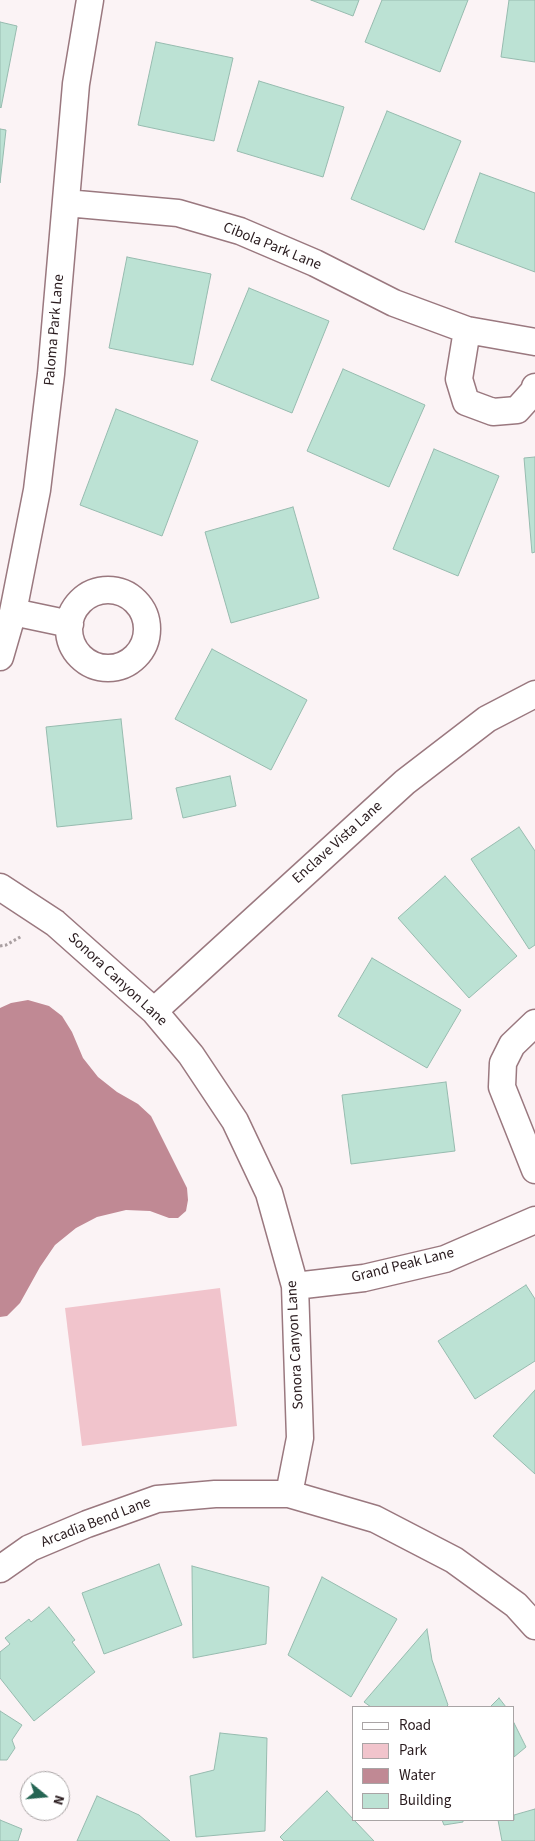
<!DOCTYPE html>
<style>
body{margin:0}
#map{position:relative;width:535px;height:1841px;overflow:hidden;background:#fbf3f5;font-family:"Source Sans 3",sans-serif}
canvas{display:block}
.legend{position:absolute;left:352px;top:1706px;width:162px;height:115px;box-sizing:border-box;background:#fff;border:1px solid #a9a4a5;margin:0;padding:6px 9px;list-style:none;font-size:15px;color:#291b1e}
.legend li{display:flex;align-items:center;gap:10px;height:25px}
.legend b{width:25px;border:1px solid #a9a4a5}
.north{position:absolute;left:20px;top:1771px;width:50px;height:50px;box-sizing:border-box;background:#fff;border:1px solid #a9a4a5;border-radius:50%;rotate:107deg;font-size:14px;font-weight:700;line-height:20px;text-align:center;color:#291b1e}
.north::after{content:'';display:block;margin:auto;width:18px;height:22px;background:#246553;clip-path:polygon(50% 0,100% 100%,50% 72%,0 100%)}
</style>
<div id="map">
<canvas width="535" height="1841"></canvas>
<ul class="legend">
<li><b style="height:6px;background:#fff"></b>Road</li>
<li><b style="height:14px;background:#f1c4cc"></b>Park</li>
<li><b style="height:14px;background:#c08994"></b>Water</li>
<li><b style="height:14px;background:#bce2d4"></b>Building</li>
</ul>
<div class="north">N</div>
</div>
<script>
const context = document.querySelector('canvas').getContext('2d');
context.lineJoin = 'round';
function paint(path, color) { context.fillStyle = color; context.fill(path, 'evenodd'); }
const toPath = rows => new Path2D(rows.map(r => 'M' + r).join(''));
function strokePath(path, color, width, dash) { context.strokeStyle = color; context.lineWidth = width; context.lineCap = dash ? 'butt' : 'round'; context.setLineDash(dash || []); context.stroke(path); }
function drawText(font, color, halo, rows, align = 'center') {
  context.font = font + ' "Source Sans 3",sans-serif'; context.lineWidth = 4; context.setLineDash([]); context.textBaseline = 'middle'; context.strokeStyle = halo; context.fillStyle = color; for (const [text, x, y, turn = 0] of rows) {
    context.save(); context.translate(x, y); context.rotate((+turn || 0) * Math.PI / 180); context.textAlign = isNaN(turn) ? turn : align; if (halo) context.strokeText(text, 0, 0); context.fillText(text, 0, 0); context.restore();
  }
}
paint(toPath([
 [220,1288,237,1426,82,1446,65,1308]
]), '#f1c4cc');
paint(toPath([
 [28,1000,49,1006,62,1016,72,1032,83,1058,98,1077,117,1092,138,1104,151,1116,187,1188,188,1200,186,1211,178,1218,169,1218,150,1211,126,1210,97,1217,76,1228,55,1245,40,1267,20,1303,7,1316,0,1317,0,1008,11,1003]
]), '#c08994');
const building = toPath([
 [311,0,359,0,353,16,311,0],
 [382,0,468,0,440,72,365,42,382,0],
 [509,0,535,0,535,62,501,57,509,0],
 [0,22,17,26,1,108,0,107,0,22],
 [156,42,233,58,214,141,138,125,156,42],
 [259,81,344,107,323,177,237,151,259,81],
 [387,111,461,141,424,230,351,199,387,111],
 [0,129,6,130,0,183,0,129],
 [480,173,535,193,535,272,455,242,480,173],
 [127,257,211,274,193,365,109,348,127,257],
 [249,288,329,321,292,413,211,380,249,288],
 [343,369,425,405,389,487,307,451,343,369],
 [116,409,198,441,162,536,80,505,116,409],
 [434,449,499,476,458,576,393,549,434,449],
 [535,457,535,552,532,553,524,458,535,457],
 [293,507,319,598,231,623,205,532,293,507],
 [212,649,307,700,271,770,175,719,212,649],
 [121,719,132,819,57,827,46,727,121,719],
 [230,776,236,806,183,818,176,788,230,776],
 [519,827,535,851,535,945,529,949,471,859,519,827],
 [445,876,517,956,469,998,398,918,445,876],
 [372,958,461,1010,427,1068,338,1016,372,958],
 [446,1082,455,1151,351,1164,342,1095,446,1082],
 [526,1285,535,1299,535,1361,475,1399,438,1341,526,1285],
 [535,1390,535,1474,493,1436,535,1390],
 [159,1564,182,1625,104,1654,82,1593,159,1564],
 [192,1566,269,1587,266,1644,193,1658,192,1566],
 [322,1577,397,1619,351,1697,288,1655,322,1577],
 [49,1607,75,1640,72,1642,95,1672,34,1721,0,1678,0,1652,10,1644,5,1638,29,1619,31,1622,49,1607],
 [427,1629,432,1660,448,1705,446,1707,371,1707,364,1702,427,1629],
 [499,1698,506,1707,490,1707,499,1698],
 [0,1711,22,1725,12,1740,15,1748,7,1760,0,1760,0,1711],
 [514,1723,526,1747,514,1757,514,1723],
 [220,1733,267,1738,265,1831,196,1837,190,1776,214,1770,220,1733],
 [327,1791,354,1820,374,1841,284,1841,280,1837,327,1791],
 [97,1796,139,1815,170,1841,77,1841,97,1796],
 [535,1809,535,1841,502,1841,498,1820,514,1820,514,1815,535,1809],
 [0,1820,22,1829,18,1841,0,1841,0,1820],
 [442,1820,463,1820,463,1822,444,1825,442,1820]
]);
paint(building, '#bce2d4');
strokePath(building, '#97bbaf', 1);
const minor = toPath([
 [66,203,178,213,240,231,315,263,394,303,467,330,535,342],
 [467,330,459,379,466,402,493,412,517,410,534,391,535,387],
 '69 629a39 39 0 1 1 78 0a39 39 0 1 1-78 0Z',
 [13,612,70,624],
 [0,657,13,612,37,490,51,374,76,84,90,0],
 [0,887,55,923,154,1011,191,1055,235,1121,269,1193,295,1286,300,1438,289,1494],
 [154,1011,405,782,487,719,535,694],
 [535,1023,512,1045,503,1063,502,1087,535,1170],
 [295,1286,364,1278,445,1259,535,1220],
 [0,1569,30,1548,87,1524,157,1499,215,1494,289,1494,375,1519,454,1560,516,1605,535,1626]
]);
strokePath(minor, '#9a787f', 29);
strokePath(toPath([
 [0,946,6,945,22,936]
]), '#a99fa1', 3, [2.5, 2.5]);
strokePath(minor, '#fff', 26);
drawText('15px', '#291b1e', '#fff', [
 ["Cibola Park Lane",272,247,22],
 ["Paloma Park Lane",55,330,-85],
 ["Enclave Vista Lane",338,843,-42],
 ["Sonora Canyon Lane",117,980,43],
 ["Grand Peak Lane",403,1266,-14],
 ["Sonora Canyon Lane",296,1345,-93],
 ["Arcadia Bend Lane",96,1523,-21]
]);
</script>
